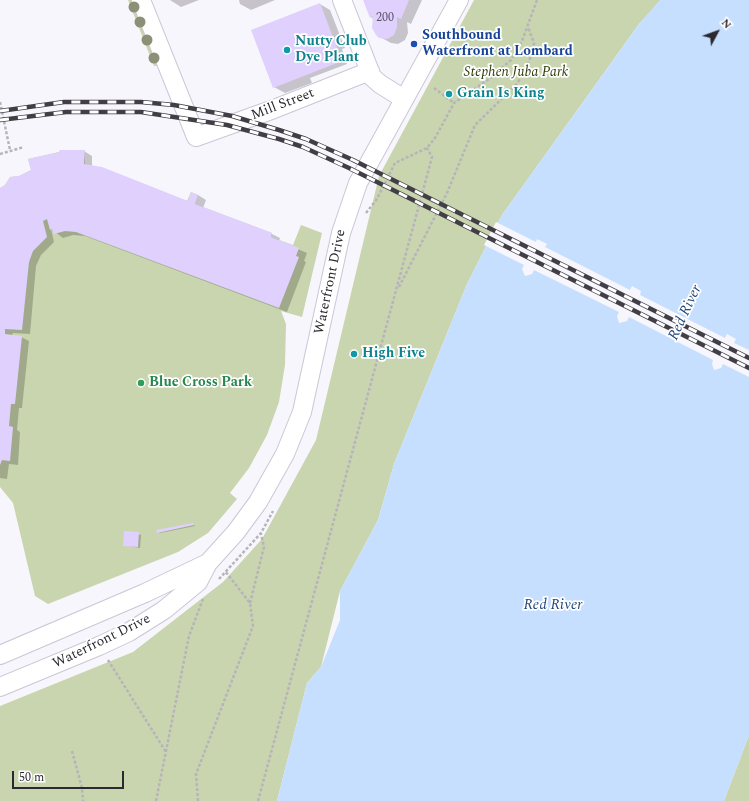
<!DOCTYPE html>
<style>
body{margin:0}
#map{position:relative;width:749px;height:801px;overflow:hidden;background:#f8f6fd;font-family:Spectral,serif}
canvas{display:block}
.north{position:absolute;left:697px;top:12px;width:40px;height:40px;-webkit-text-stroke:3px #fff;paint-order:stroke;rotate:49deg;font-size:11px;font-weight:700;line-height:16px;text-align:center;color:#2b292f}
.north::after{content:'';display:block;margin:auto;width:14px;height:18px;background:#2b292f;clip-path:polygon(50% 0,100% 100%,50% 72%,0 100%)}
.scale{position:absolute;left:12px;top:771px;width:112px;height:18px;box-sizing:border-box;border:2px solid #2b292f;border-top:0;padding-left:5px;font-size:12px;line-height:14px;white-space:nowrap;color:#2b292f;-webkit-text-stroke:3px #fff;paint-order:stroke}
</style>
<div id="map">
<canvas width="749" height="801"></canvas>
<div class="north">N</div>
<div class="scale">50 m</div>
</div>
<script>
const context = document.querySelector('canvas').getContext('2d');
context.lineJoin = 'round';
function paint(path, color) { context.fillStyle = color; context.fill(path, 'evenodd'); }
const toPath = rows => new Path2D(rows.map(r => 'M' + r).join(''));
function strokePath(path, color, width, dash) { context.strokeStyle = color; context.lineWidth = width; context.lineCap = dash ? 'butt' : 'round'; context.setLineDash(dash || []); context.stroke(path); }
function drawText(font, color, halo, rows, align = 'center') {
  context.font = font + ' Spectral,serif'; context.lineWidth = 3.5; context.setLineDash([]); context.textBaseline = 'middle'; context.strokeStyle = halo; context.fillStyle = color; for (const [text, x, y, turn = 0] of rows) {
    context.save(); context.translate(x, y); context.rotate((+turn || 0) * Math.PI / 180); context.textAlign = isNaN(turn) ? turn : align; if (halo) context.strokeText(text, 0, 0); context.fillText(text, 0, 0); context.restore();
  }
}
paint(toPath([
 [128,0,136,0,160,63,157,66,154,66],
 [474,0,661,0,639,24,502,215,467,284,394,464,378,520,340,591,321,667,307,683,277,801,0,801,0,706,133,652,223,582,262,539,316,440,379,176],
 [60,150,85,150,85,164,187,201,191,192,198,195,195,204,272,233,271,237,293,245,301,225,322,233,302,317,281,311,286,324,285,365,279,402,267,435,249,468,230,493,237,499,208,533,178,552,48,604,35,596,13,503,0,487,0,188,5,185,10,177,19,176,31,170,28,159,59,152],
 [749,735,749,801,724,801]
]), '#c9d5ae');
paint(toPath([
 [660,0,749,0,749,735,724,801,277,801,307,683,321,667,340,620,340,591,378,520,394,464,467,284,502,215,639,24]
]), '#c7dfff');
paint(toPath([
 [496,222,536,242,537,239,547,244,545,247,630,290,632,286,641,291,640,295,725,338,727,334,736,339,734,343,749,350,749,377,723,364,721,368,714,370,712,364,713,360,629,317,627,321,619,323,617,316,619,312,534,270,532,274,525,276,522,269,524,265,484,245]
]), '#f8f6fd');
paint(toPath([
 [170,0,199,0,181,7],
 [239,0,275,0,251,10,240,4],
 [364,0,422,0,411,24,407,22,408,33,405,40,398,44,391,43,380,37,375,20,371,17],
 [320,4,330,10,345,48,342,49,347,64,310,78,312,83,285,93,274,87],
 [84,151,92,156,92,166,188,202,192,193,198,195,206,200,203,208,272,234,280,238,279,241,307,253,304,261,306,262,287,312,85,236,73,235,63,238,51,229,54,242,41,255,36,266,30,334,13,333,12,336,21,337,29,341,22,408,19,408,17,430,20,432,18,465,9,464,7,479,0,478,0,190,19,177],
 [193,524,195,526,160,533,158,532],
 [125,532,141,535,140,548,124,545]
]), '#0003');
paint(toPath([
 [363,0,409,0,401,19,397,17,397,27,394,35,387,39,379,38,376,35,372,28,373,16,370,18],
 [320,3,342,61,273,88,251,30],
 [60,150,85,150,84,164,102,167,188,201,191,192,198,195,195,204,272,233,271,237,299,248,296,256,299,257,279,308,76,232,65,231,54,234,52,229,50,230,47,219,43,221,47,237,33,251,29,262,22,330,5,329,5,334,22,336,15,404,11,404,9,426,13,427,10,461,2,460,0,465,0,188,5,185,10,177,19,176,31,170,28,159,60,152],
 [193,523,194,525,157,533,156,530],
 [124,531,139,532,138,547,123,546]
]), '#e0d0fe');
const minor = toPath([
 [141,0,196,137,274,109,370,71],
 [342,0,372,77,380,84,404,99],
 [0,655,145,593,208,563],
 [0,687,99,646,129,632,164,610,198,582,208,563,236,532,258,502,285,454,302,412,341,233,358,183,459,0]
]);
strokePath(minor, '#cbc6d5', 20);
strokePath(toPath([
 [434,88,454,103],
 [0,102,10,150],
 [0,154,24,147],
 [366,213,377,199,395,163,427,148,435,138,454,103,489,79,511,60,522,41,537,0],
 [399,287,447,193,475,125,517,84,526,68,532,54,534,43,528,27],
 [219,579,261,533,273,511],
 [250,603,264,547,261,534],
 [108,660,166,752],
 [72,751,82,788,83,801],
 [156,801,189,636,203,599],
 [198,801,196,774,253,626,250,603,225,571],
 [258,801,432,157,427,148]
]), '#b6b4ba', 2.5, [3, 2]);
strokePath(minor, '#fff', 18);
const rail = toPath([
 [0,111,64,102,141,102,174,105,232,116,279,130,306,139,353,160,749,358],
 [0,120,66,112,141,112,227,125,279,139,303,147,349,168,749,368]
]);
strokePath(rail, '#413f45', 4.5);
strokePath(rail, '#fff', 3, [9]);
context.fillStyle = '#8b9076';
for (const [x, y] of [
 [134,7],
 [140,22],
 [147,40],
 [154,58]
]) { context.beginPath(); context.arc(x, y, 5.5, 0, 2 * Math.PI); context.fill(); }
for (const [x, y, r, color] of [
 [414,44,4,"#1a4fb4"],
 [287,50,4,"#0f9aa8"],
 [449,94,4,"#0f9aa8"],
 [354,354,4,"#0f9aa8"],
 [141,383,4,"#2e9e5b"]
]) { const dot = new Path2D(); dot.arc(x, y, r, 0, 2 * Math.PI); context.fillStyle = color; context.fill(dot); strokePath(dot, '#fff', 1.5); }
drawText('12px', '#585363', null, [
 ["200",385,19]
]);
drawText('bold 14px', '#164399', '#fff', [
 ["Southbound",422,36],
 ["Waterfront at Lombard",422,52]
], 'left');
drawText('bold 14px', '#0d838f', '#fff', [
 ["Nutty Club",295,42],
 ["Dye Plant",295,58],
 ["Grain Is King",457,94],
 ["High Five",362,354]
], 'left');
drawText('italic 14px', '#313d08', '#fff', [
 ["Stephen Juba Park",516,73]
]);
drawText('14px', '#2b292f', '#fff', [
 ["Mill Street",283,105,-21],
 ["Waterfront Drive",331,282,-78],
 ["Waterfront Drive",102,642,-26]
]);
drawText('bold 14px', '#27864d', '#fff', [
 ["Blue Cross Park",149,383]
], 'left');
drawText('italic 15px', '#234a7b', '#fff', [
 ["Red River",686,313,-65],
 ["Red River",553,606]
]);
</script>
